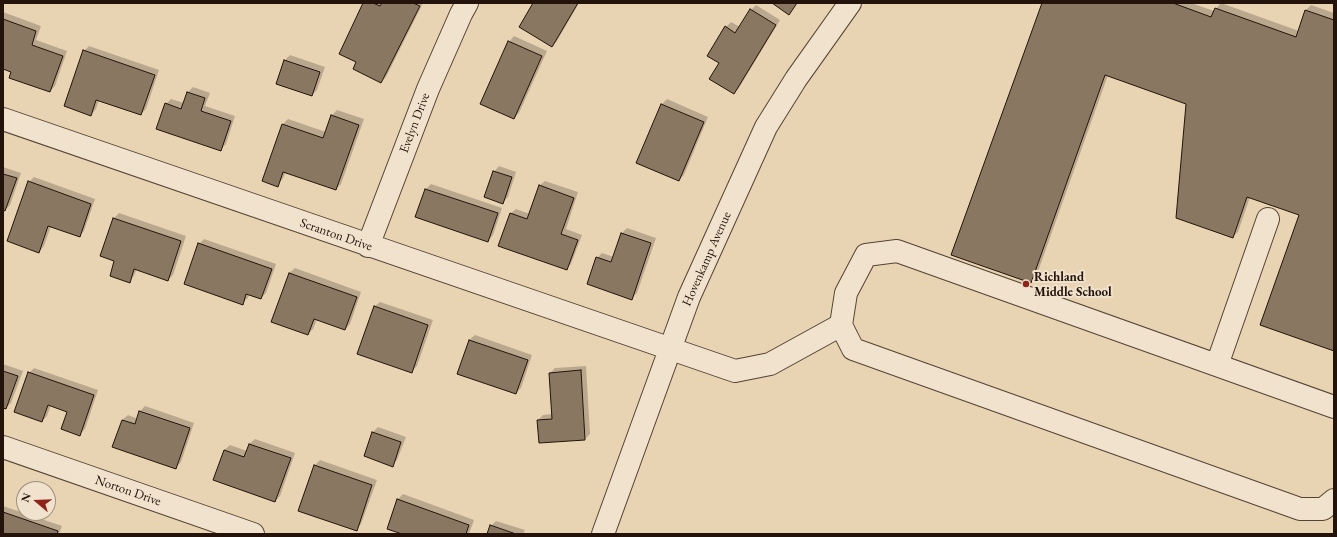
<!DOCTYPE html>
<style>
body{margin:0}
#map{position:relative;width:1337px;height:537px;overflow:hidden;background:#e8d3b2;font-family:"EB Garamond",serif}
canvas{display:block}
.frame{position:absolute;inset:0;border:4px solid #23130a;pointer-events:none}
.north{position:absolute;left:16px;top:481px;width:40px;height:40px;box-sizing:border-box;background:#f0e2cd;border:1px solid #9e8f7f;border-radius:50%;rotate:289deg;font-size:11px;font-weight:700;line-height:16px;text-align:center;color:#23130a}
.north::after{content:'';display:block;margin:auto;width:14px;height:18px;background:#8f2418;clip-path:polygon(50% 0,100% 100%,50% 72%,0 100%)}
</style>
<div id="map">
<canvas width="1337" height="537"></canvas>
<div class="frame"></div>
<div class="north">N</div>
</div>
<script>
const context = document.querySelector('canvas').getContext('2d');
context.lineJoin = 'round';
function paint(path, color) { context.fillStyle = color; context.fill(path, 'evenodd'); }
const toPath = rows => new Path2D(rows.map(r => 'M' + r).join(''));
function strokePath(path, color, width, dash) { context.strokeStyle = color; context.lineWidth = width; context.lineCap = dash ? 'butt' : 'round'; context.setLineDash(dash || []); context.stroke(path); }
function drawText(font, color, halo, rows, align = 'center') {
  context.font = font + ' "EB Garamond",serif'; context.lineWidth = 4; context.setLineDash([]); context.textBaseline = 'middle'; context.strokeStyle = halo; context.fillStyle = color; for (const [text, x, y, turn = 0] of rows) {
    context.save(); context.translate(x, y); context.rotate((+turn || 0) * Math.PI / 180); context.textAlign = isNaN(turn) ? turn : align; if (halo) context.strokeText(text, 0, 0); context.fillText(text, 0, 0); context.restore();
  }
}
paint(toPath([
 [364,3,423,3,386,77,381,82,358,62],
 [534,3,579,3,557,41,552,46],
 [1043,3,1191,3,1214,11,1221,3,1299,31,1306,10,1311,5,1334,13,1334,350,1300,215,1250,197,1238,232,1232,237,1187,103,1108,75,1036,277,1031,282],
 [756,5,780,20,739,88,734,93,720,63,726,27,731,22,740,27,751,10],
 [3,12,41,26,36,40,67,51,55,86,50,91,12,71,3,68],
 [514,36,547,51,519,113,514,118,509,42],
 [89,46,159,70,146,109,141,114,99,100,96,109,91,115,84,51],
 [290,55,325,67,317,90,312,95,285,60],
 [193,87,210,93,205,106,235,116,226,144,221,149,166,104,171,99,184,103,188,92],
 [667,99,708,117,684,175,679,180,662,104],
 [337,110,364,119,341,184,336,189,286,172,282,180,277,185,263,181,283,124,288,119,326,132,332,115],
 [499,166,516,172,508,197,503,202,494,172],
 [3,167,21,173,10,205,5,210,3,209],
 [34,177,95,199,84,231,79,236,51,226,44,246,39,252,29,182],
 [545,181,578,192,566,229,582,235,571,264,566,269,510,214,516,209,530,214,539,186],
 [431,184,502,208,493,235,488,241,417,216,426,189],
 [119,213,186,236,173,275,168,280,137,269,134,276,129,281,116,260,101,255,114,218],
 [627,228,656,238,637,293,632,298,597,258,602,253,614,257,622,233],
 [204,239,276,264,266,293,261,298,249,294,248,298,242,303,199,244],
 [295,268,361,292,350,324,345,329,317,319,313,329,308,334,289,273],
 [380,302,433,320,417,366,411,372,374,307],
 [475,335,532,355,521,388,516,393,469,340],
 [3,364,23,371,11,403,6,408,3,407],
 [586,366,590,434,585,439,538,420,543,415,552,414,550,373,555,368],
 [34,368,98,390,85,429,80,434,68,411,51,405,47,416,42,421,29,373],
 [145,406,194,423,181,462,176,467,122,420,128,415,138,419,140,411],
 [378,427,406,437,397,460,392,465,365,455,373,432],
 [255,439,295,453,280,496,275,501,224,450,230,445,247,451,249,444],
 [320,460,377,480,361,524,356,530,299,510,315,465],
 [403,494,474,520,469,534,403,534,388,528,398,499],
 [3,506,62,526,59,534,3,534],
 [496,521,525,530,523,534,488,534,491,526]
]), '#0003');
const building = toPath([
 [363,3,373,3,380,6,382,3,413,3,420,6,381,83,353,69,356,62,339,54,363,3],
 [533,3,578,3,552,47,519,27,533,3],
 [772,3,797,3,789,15,772,3],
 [1042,3,1173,3,1211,17,1215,8,1296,37,1305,10,1334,20,1334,351,1260,325,1299,215,1247,197,1233,238,1176,218,1186,104,1105,75,1031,283,951,255,1042,3],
 [750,9,776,25,734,94,709,79,719,63,707,56,725,26,735,33,750,9],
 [3,19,36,31,32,45,63,56,50,92,9,78,11,72,3,69,3,19],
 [508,41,542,56,514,119,480,104,508,41],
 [83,50,155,75,141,115,96,100,91,116,64,106,83,50],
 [284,60,320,72,312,96,276,84,284,60],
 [187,92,205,98,201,111,231,121,221,151,156,129,165,103,181,109,187,92],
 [661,104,704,122,679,181,636,163,661,104],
 [331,115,359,125,336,190,283,172,278,187,262,181,282,124,323,138,331,115],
 [493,171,512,177,503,204,484,197,493,171],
 [3,174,17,178,5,211,3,210,3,174],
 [28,181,91,204,80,237,48,226,39,253,7,241,28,181],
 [539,185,574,198,561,234,578,240,567,270,498,246,510,213,527,219,539,185],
 [425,189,498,213,488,242,415,217,425,189],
 [113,218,181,241,168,281,134,269,130,283,110,276,114,261,100,256,113,218],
 [621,233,651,243,632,300,587,284,596,257,611,262,621,233],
 [198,243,272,269,261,299,246,294,243,305,184,284,198,243],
 [289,273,357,297,345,330,314,319,308,335,271,322,289,273],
 [374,306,428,325,412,373,357,354,374,306],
 [469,340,528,360,516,394,457,374,469,340],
 [581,370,585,440,539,443,537,420,552,419,549,373,581,370],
 [3,371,18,376,6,409,3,408,3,371],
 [28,372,94,395,80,436,61,429,67,412,48,405,42,422,14,412,28,372],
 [139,411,190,428,176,469,112,447,122,420,135,424,139,411],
 [372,432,401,442,393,467,364,456,372,432],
 [249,444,291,458,275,502,213,480,224,450,244,457,249,444],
 [314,465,372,485,357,531,298,511,314,465],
 [397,499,469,525,466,534,402,534,387,529,397,499],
 [3,512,58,531,57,534,3,534,3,512],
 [490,525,516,534,487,534,490,525]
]);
paint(building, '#897761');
strokePath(building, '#23130a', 1);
const minor = toPath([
 [3,119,735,371,770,364,841,325],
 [368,246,428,89,461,14,467,3],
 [1217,365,1268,219],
 [1334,407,897,251,866,255,846,293,841,325,853,349,1300,509,1323,509,1334,500],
 [3,447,253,534],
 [603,534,689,297,766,127,796,79,850,3]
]);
strokePath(minor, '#544334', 24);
strokePath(minor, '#f0e2cd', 22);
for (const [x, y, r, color] of [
 [1026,284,4,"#8f2418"]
]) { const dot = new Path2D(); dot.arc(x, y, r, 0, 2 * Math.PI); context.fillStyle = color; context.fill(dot); strokePath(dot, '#f0e2cd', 1.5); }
drawText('13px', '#23130a', '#f0e2cd', [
 ["Evelyn Drive",415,123,-69],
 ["Scranton Drive",336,235,19],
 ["Hovenkamp Avenue",707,259,-66],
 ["Norton Drive",128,491,19]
]);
drawText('bold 13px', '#23130a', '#f0e2cd', [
 ["Richland",1034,277],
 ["Middle School",1034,292]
], 'left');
</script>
